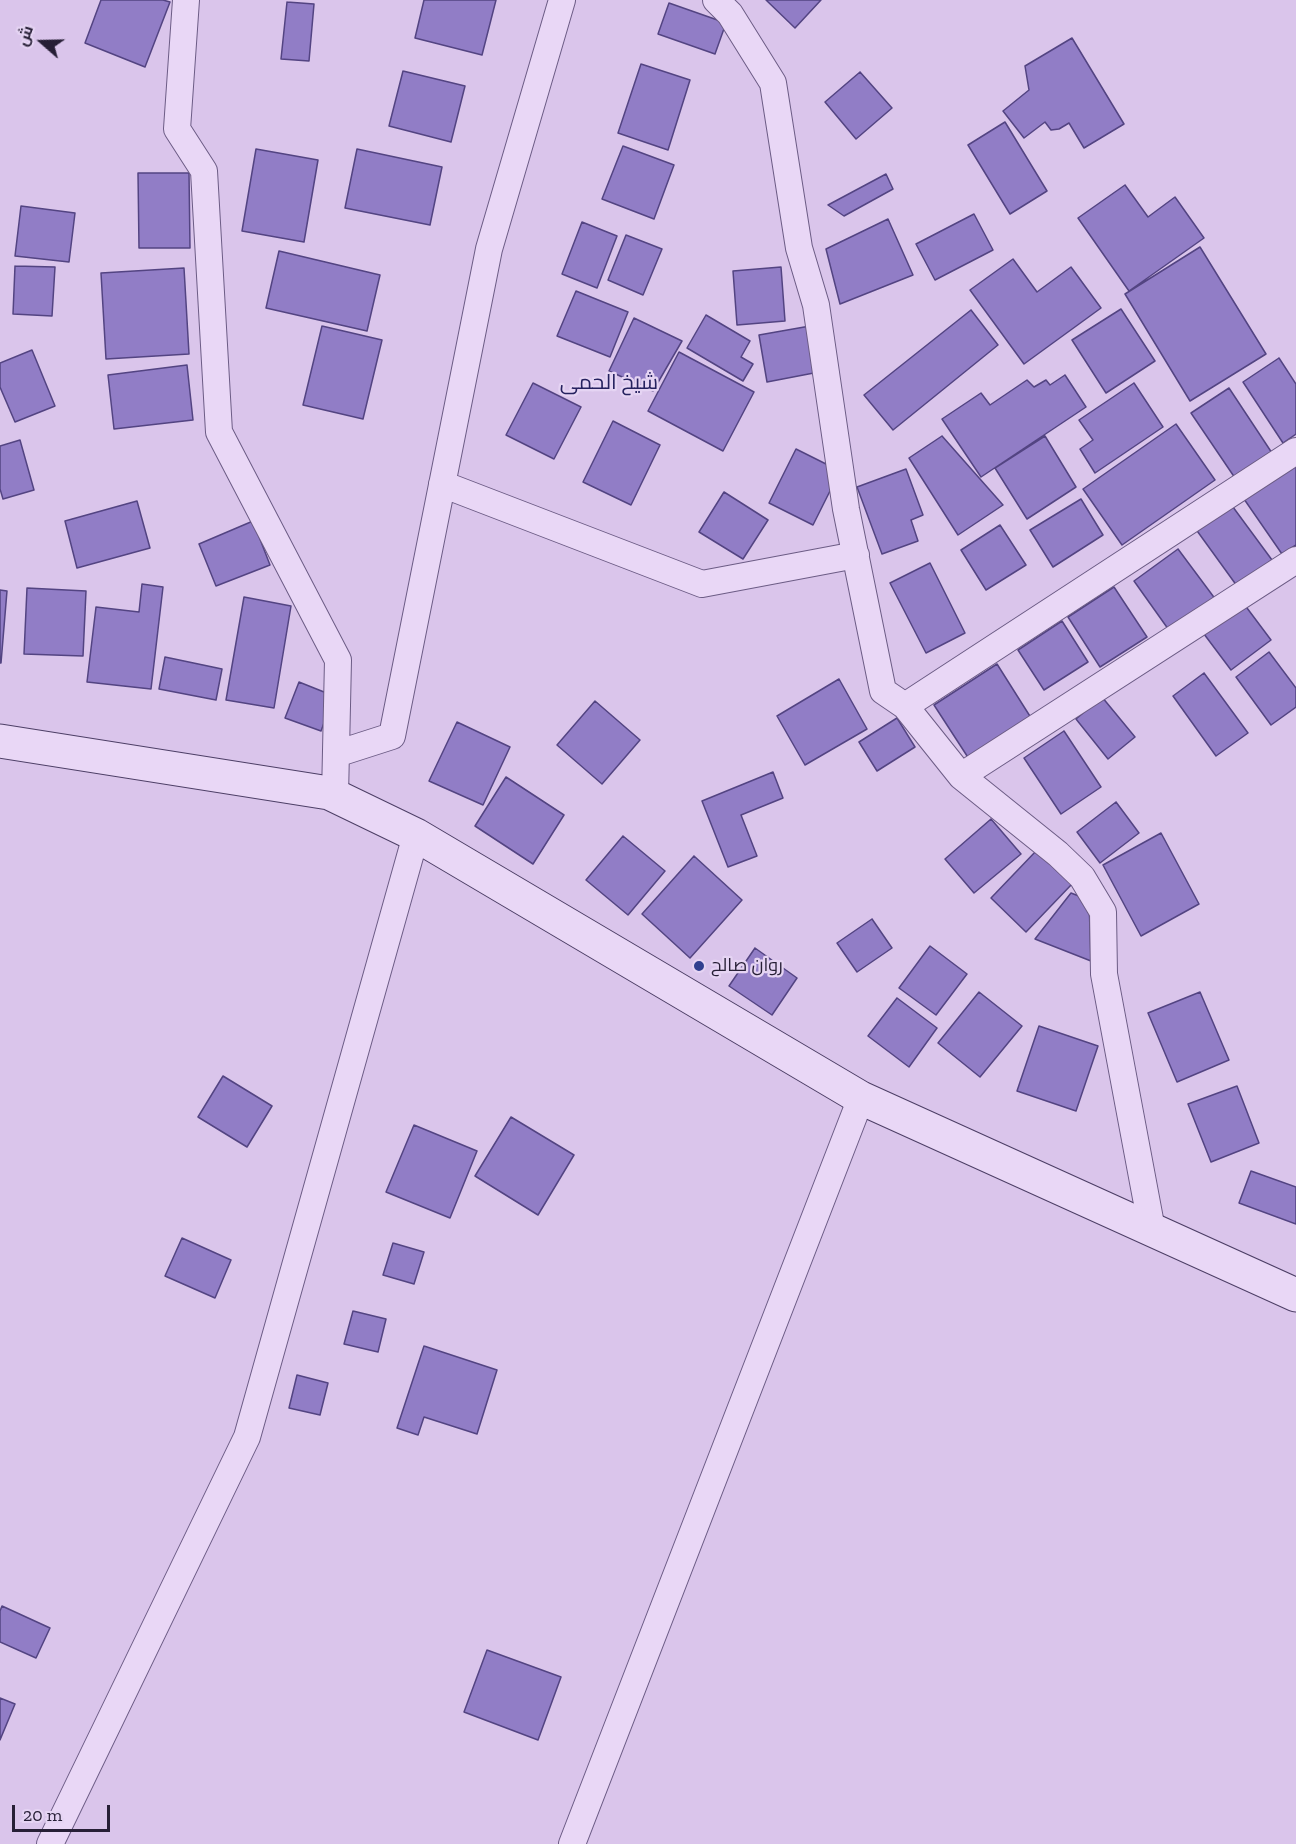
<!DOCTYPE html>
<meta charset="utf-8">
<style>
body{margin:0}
#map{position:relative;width:1296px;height:1844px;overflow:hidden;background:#dac5eb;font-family:"Zilla Slab",Cairo,serif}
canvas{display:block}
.north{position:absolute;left:12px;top:12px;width:60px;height:60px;-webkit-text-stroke:4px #e5d4f3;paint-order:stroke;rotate:290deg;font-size:16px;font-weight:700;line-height:24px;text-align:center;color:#271f36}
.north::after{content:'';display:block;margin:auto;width:21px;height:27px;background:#271f36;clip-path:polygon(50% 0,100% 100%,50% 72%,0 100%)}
.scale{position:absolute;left:12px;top:1805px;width:98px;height:27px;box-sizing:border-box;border:3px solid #271f36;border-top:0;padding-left:8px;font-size:18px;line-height:21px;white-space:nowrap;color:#271f36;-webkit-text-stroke:4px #e5d4f3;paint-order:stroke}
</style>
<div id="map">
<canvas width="1296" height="1844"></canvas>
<div class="north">ش</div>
<div class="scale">20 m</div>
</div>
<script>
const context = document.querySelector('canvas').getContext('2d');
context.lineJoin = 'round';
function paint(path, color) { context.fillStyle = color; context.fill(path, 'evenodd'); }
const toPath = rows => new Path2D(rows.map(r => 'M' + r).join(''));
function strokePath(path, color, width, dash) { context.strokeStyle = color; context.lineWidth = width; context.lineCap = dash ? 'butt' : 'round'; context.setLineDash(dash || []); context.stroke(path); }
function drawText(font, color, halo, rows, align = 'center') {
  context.font = font + ' "Zilla Slab",Cairo,serif'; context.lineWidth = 4.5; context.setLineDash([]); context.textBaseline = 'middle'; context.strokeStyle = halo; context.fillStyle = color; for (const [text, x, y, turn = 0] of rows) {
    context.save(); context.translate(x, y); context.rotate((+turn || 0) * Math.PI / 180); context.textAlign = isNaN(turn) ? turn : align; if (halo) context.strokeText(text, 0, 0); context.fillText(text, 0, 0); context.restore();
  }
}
const building = toPath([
 [101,0,163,0,170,2,145,67,85,43,101,0],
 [424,0,496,0,482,55,415,38,424,0],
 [766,0,821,0,795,28,766,0],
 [287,2,314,4,309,61,281,59,287,2],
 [669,3,726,23,715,54,658,34,669,3],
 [1072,38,1124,124,1084,148,1069,123,1059,129,1051,130,1045,122,1024,138,1003,111,1029,90,1025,66,1072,38],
 [641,64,690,80,668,150,618,133,641,64],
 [403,71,465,86,451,142,389,126,403,71],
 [860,72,892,108,856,139,825,102,860,72],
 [1005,122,1047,191,1010,214,968,145,1005,122],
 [623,146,674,165,654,219,602,199,623,146],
 [256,149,318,160,304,242,242,231,256,149],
 [357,149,442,167,430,225,345,208,357,149],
 [138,173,189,173,190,248,139,248,138,173],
 [886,174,893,189,844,216,828,205,886,174],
 [1125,185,1148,217,1175,197,1204,238,1129,291,1078,218,1125,185],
 [21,206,75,213,69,262,15,256,21,206],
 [974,214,993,250,935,280,916,244,974,214],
 [888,219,913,275,840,304,826,249,888,219],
 [582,222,617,236,597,288,562,274,582,222],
 [626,235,662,249,643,295,608,280,626,235],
 [1200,247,1266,354,1190,401,1125,294,1200,247],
 [279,251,380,275,367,331,266,308,279,251],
 [1013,259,1037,292,1071,267,1101,308,1024,364,970,290,1013,259],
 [15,266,55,267,52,316,13,314,15,266],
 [781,267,785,321,737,325,733,271,781,267],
 [184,268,189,354,106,359,101,273,184,268],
 [576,291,628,312,610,357,557,336,576,291],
 [1121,309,1155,361,1106,393,1072,340,1121,309],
 [971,310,998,345,893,430,864,395,971,310],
 [706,315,750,341,741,357,753,364,743,381,687,348,706,315],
 [634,318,682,341,653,391,609,371,634,318],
 [322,326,382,340,363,419,303,405,322,326],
 [810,326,819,372,767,382,759,335,810,326],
 [32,350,55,406,15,422,0,387,0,363,32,350],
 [679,352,754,392,723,451,648,411,679,352],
 [1279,358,1296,384,1296,434,1283,443,1243,382,1279,358],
 [187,365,193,420,114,429,108,375,187,365],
 [1065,375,1086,407,981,477,942,419,981,393,990,405,1027,380,1034,387,1046,380,1050,385,1065,375],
 [533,383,581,407,554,459,506,435,533,383],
 [1134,383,1163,427,1095,473,1080,449,1093,440,1079,420,1134,383],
 [1229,388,1272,453,1235,478,1191,413,1229,388],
 [613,421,660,445,631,505,583,482,613,421],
 [1176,424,1215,480,1122,545,1083,489,1176,424],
 [942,436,1003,505,958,535,909,458,942,436],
 [1045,436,1076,487,1027,519,995,468,1045,436],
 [20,440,34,490,3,499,0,489,0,446,20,440],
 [796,449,840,471,813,525,769,503,796,449],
 [1296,463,1296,545,1282,554,1244,499,1296,463],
 [906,469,923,515,911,520,918,541,882,554,857,487,906,469],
 [724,492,768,520,743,559,699,532,724,492],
 [1081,499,1103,535,1053,567,1030,530,1081,499],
 [137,501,150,548,77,568,65,521,137,501],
 [1230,503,1272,560,1237,586,1195,528,1230,503],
 [253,521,270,565,216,586,199,544,253,521],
 [1000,525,1026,565,986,590,961,550,1000,525],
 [1178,549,1216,600,1171,633,1134,581,1178,549],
 [930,563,965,633,926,653,890,583,930,563],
 [142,584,163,587,151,689,87,682,96,607,139,612,142,584],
 [1114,587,1147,637,1100,667,1068,617,1114,587],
 [27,588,86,591,83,656,24,654,27,588],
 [0,590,7,591,1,663,0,663,0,590],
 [244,597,291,606,274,708,226,700,244,597],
 [1241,600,1271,640,1231,670,1201,630,1241,600],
 [1062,621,1088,662,1044,690,1018,650,1062,621],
 [1269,652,1296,688,1296,707,1271,725,1236,677,1269,652],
 [165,657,222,669,216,700,159,689,165,657],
 [997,664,1033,721,971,762,934,705,997,664],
 [1204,673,1248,733,1216,756,1173,696,1204,673],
 [839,679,867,729,805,765,777,716,839,679],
 [299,682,334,696,321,731,285,718,299,682],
 [1102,697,1135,737,1108,759,1076,719,1102,697],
 [595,701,640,740,602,784,557,745,595,701],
 [897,718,915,747,877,771,859,742,897,718],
 [457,722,510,747,483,805,429,781,457,722],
 [1064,731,1101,787,1061,814,1024,758,1064,731],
 [773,772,783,798,741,815,757,856,728,867,702,801,773,772],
 [506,777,564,815,533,864,475,826,506,777],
 [1116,802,1139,833,1100,863,1077,832,1116,802],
 [991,819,1021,854,974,893,945,859,991,819],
 [1161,833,1199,904,1141,936,1103,865,1161,833],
 [623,836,665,871,628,915,586,880,623,836],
 [1037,850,1072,884,1026,932,991,898,1037,850],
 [694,856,742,900,690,958,642,914,694,856],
 [1071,893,1089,900,1091,961,1035,939,1071,893],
 [872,919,892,948,857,972,837,943,872,919],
 [930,946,967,974,936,1015,899,988,930,946],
 [755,948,797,978,772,1015,729,986,755,948],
 [979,992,1022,1026,980,1077,938,1043,979,992],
 [1200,992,1229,1060,1177,1082,1148,1013,1200,992],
 [897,998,937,1028,909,1067,868,1036,897,998],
 [1039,1026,1098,1046,1076,1111,1017,1091,1039,1026],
 [223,1076,272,1106,247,1147,198,1117,223,1076],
 [1237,1086,1259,1143,1211,1162,1188,1104,1237,1086],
 [511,1117,574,1155,538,1215,475,1176,511,1117],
 [414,1125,477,1151,450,1218,386,1192,414,1125],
 [1251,1171,1296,1187,1296,1224,1239,1203,1251,1171],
 [182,1238,231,1260,215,1298,165,1276,182,1238],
 [393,1243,424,1252,414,1284,383,1275,393,1243],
 [353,1311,386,1319,378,1352,344,1344,353,1311],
 [424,1346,497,1370,477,1434,424,1417,418,1435,397,1428,424,1346],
 [297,1375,328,1383,320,1415,289,1408,297,1375],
 [2,1606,50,1628,36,1658,0,1642,0,1611,2,1606],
 [487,1650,561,1677,538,1740,464,1712,487,1650],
 [0,1698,15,1704,0,1740,0,1698]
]);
paint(building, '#917dc6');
strokePath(building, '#534482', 1.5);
const street = toPath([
 [186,0,177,129,204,171,219,432,338,660,335,796],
 [716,0,730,14,773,83,799,248,816,305,846,509,883,691,905,706,961,776,1058,854,1082,877,1103,912,1104,974,1152,1230],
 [442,484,702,584,856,555],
 [905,706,1296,451],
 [336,754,392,736,489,249,562,0],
 [961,776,1296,560],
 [50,1844,247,1437,416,835],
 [572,1844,861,1098]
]);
const secondary = toPath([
 [0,741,329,793,416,835,861,1098,1296,1295]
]);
strokePath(street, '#6c5c85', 28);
strokePath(secondary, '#4d3f66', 35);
strokePath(street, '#e9d7f6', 26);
strokePath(secondary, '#e9d7f6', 33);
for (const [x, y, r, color] of [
 [699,966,6,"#303f8f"]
]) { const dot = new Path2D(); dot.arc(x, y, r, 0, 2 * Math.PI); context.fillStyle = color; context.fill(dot); strokePath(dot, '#e5d4f3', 2); }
drawText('18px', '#271f36', '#e5d4f3', [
 ["روان صالح",711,966]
], 'left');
drawText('21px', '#25215f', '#e5d4f3', [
 ["شيخ الحمى",609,383]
]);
</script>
